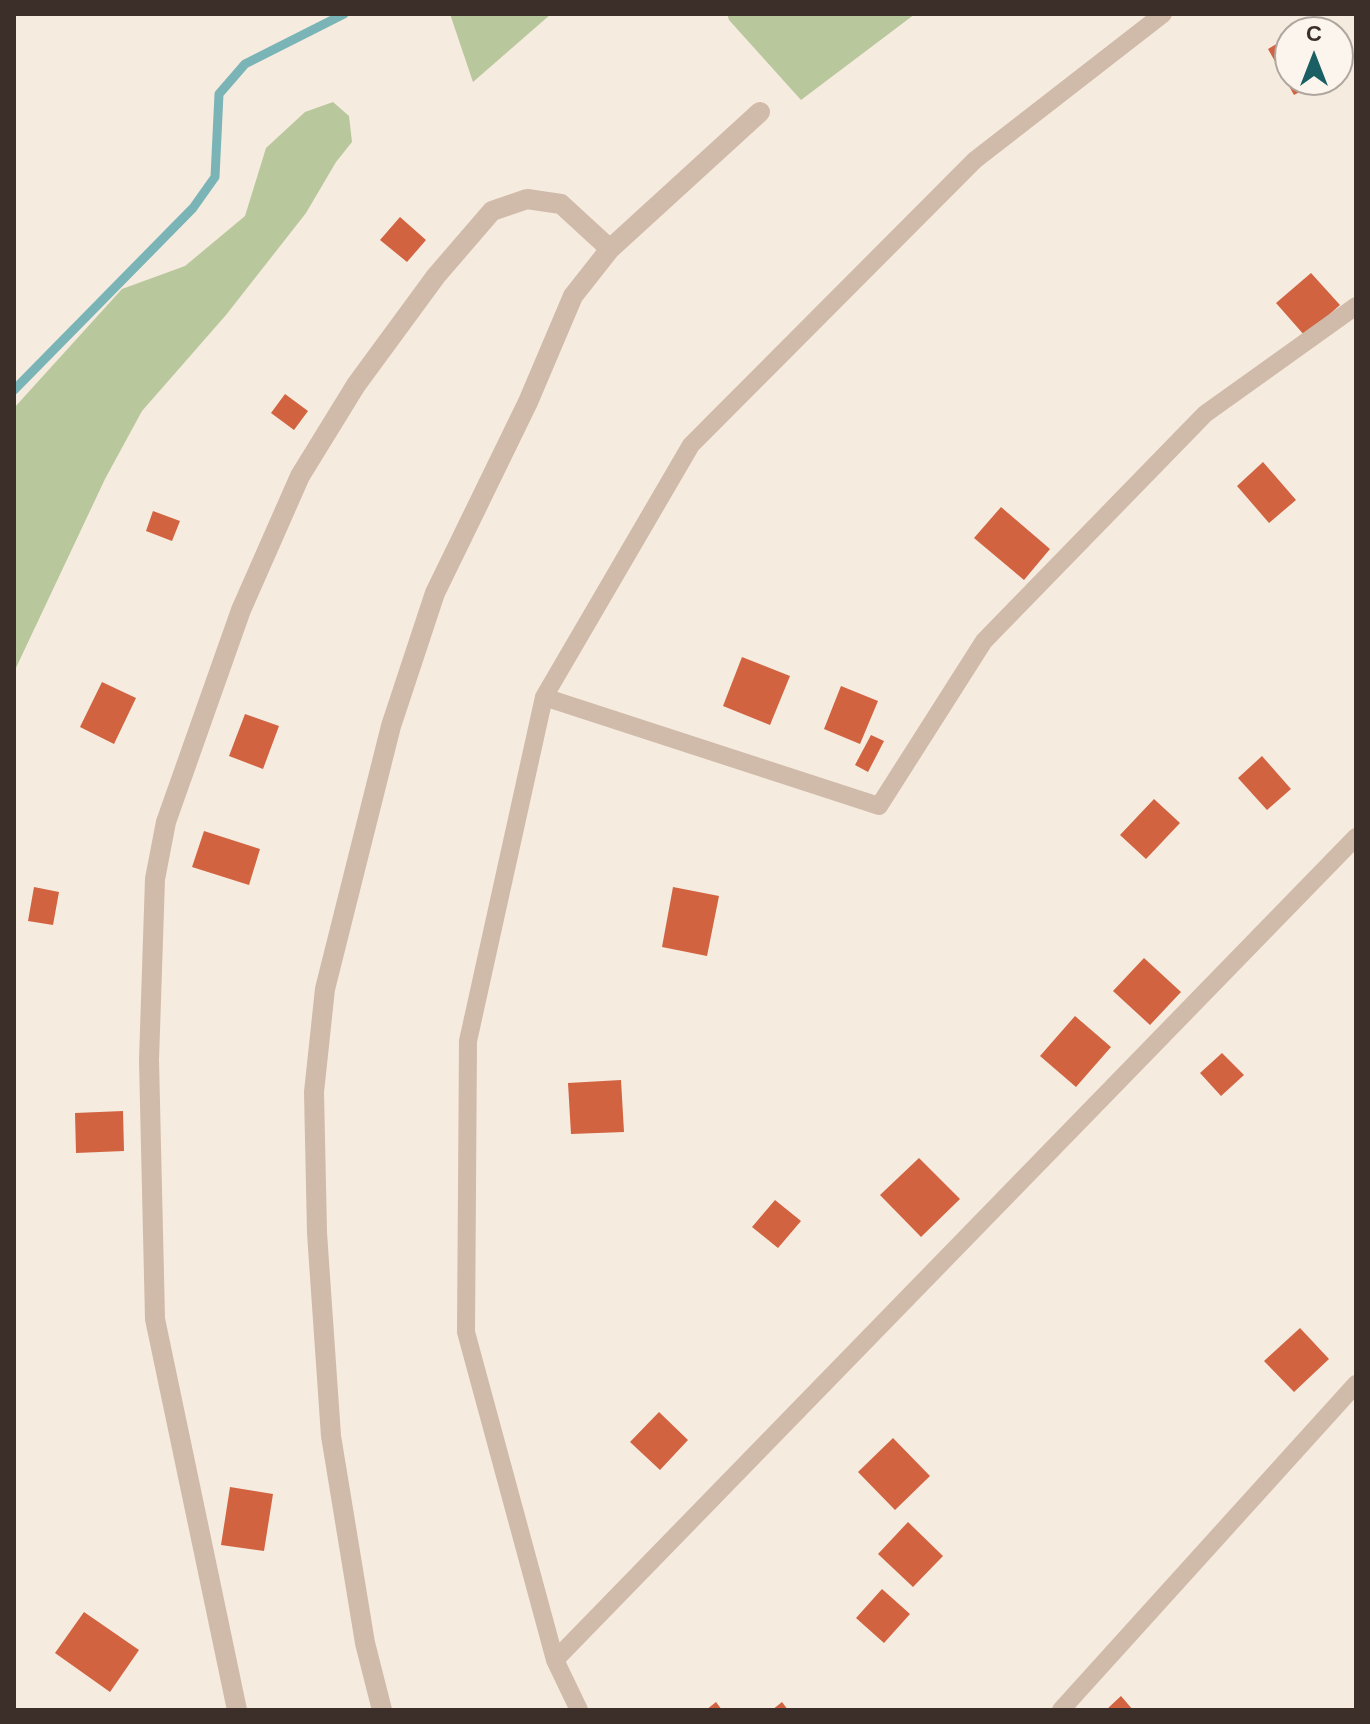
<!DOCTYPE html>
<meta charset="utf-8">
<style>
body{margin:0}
#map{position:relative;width:1370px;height:1724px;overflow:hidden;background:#f5ebdf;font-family:"Work Sans",sans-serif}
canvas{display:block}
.frame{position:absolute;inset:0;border:16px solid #3c2f2a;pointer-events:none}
.north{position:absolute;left:1274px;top:16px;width:80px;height:80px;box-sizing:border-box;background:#fcf5ed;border:2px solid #afa69f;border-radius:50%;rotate:0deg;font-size:22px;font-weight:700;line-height:32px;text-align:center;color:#3c2f2a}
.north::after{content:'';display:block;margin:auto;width:28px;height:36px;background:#1a5f63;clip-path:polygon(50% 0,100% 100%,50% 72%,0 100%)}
</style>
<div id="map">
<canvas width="1370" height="1724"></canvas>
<div class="frame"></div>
<div class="north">С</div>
</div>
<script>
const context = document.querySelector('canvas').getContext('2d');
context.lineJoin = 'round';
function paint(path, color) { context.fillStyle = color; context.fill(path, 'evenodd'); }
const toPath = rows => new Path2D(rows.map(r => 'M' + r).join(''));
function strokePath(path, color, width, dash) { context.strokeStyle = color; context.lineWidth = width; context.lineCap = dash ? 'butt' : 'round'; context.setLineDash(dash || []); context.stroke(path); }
paint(toPath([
 [450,14,551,14,473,82],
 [727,14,915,14,801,100,729,20],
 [333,102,349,116,352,142,336,162,306,213,226,315,142,411,105,479,14,672,14,408,122,289,185,266,245,216,266,148,305,112]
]), '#b9c79d');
strokePath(toPath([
 [14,390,193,208,215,177,219,94,245,64,344,14]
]), '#7bb4b6', 9);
paint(toPath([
 [1310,25,1314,32,1297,32],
 [1290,36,1290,80,1322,80,1294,95,1268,49],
 [400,217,426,240,407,262,380,240],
 [1311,273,1340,305,1305,336,1276,303],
 [285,394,308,411,294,430,271,413],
 [1263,462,1296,500,1269,523,1237,486],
 [1001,507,1050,549,1024,580,974,538],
 [153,511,180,521,172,541,146,531],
 [742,657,790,676,770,725,723,706],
 [102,682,136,698,114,744,80,727],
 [841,686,878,701,860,744,824,729],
 [245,714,279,726,263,769,229,756],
 [871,735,884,741,868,772,855,765],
 [1262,756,1291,789,1267,810,1238,778],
 [1154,799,1180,823,1146,859,1120,835],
 [204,831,260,849,249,885,192,867],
 [34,887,59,892,53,925,28,921],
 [673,887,719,896,707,956,662,947],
 [1144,958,1181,992,1150,1025,1113,991],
 [1075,1016,1111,1047,1076,1087,1040,1056],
 [1222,1053,1244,1075,1221,1096,1200,1073],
 [621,1080,624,1132,571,1134,568,1083],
 [123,1111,124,1151,76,1153,75,1113],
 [919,1158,960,1199,921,1237,880,1195],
 [775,1200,801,1221,778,1248,752,1227],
 [1300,1328,1329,1359,1294,1392,1264,1361],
 [659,1412,688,1440,660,1470,630,1442],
 [893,1438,930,1476,895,1510,858,1472],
 [230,1487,273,1494,264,1551,221,1545],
 [908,1522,943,1556,913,1587,878,1554],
 [882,1589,910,1614,884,1643,856,1618],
 [84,1612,139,1650,110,1692,55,1653],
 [1121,1696,1133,1710,1106,1710],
 [716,1702,722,1710,706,1710],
 [782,1702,788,1710,772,1710]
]), '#d26341');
strokePath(toPath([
 [544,697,879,806,984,641,1205,414,1356,306],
 [555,1660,466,1332,468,1041,544,697,691,445,975,160,1163,14],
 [579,1710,555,1660,1356,837],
 [1061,1710,1356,1384]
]), '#d0baa9', 18);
strokePath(toPath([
 [237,1710,155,1319,149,1060,155,879,166,822,241,610,300,476,356,385,436,276,492,211,527,199,561,204,610,249],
 [382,1710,365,1643,331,1436,317,1233,314,1092,325,989,391,726,435,593,528,402,573,296,610,249,760,112]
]), '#d0baa9', 20);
</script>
